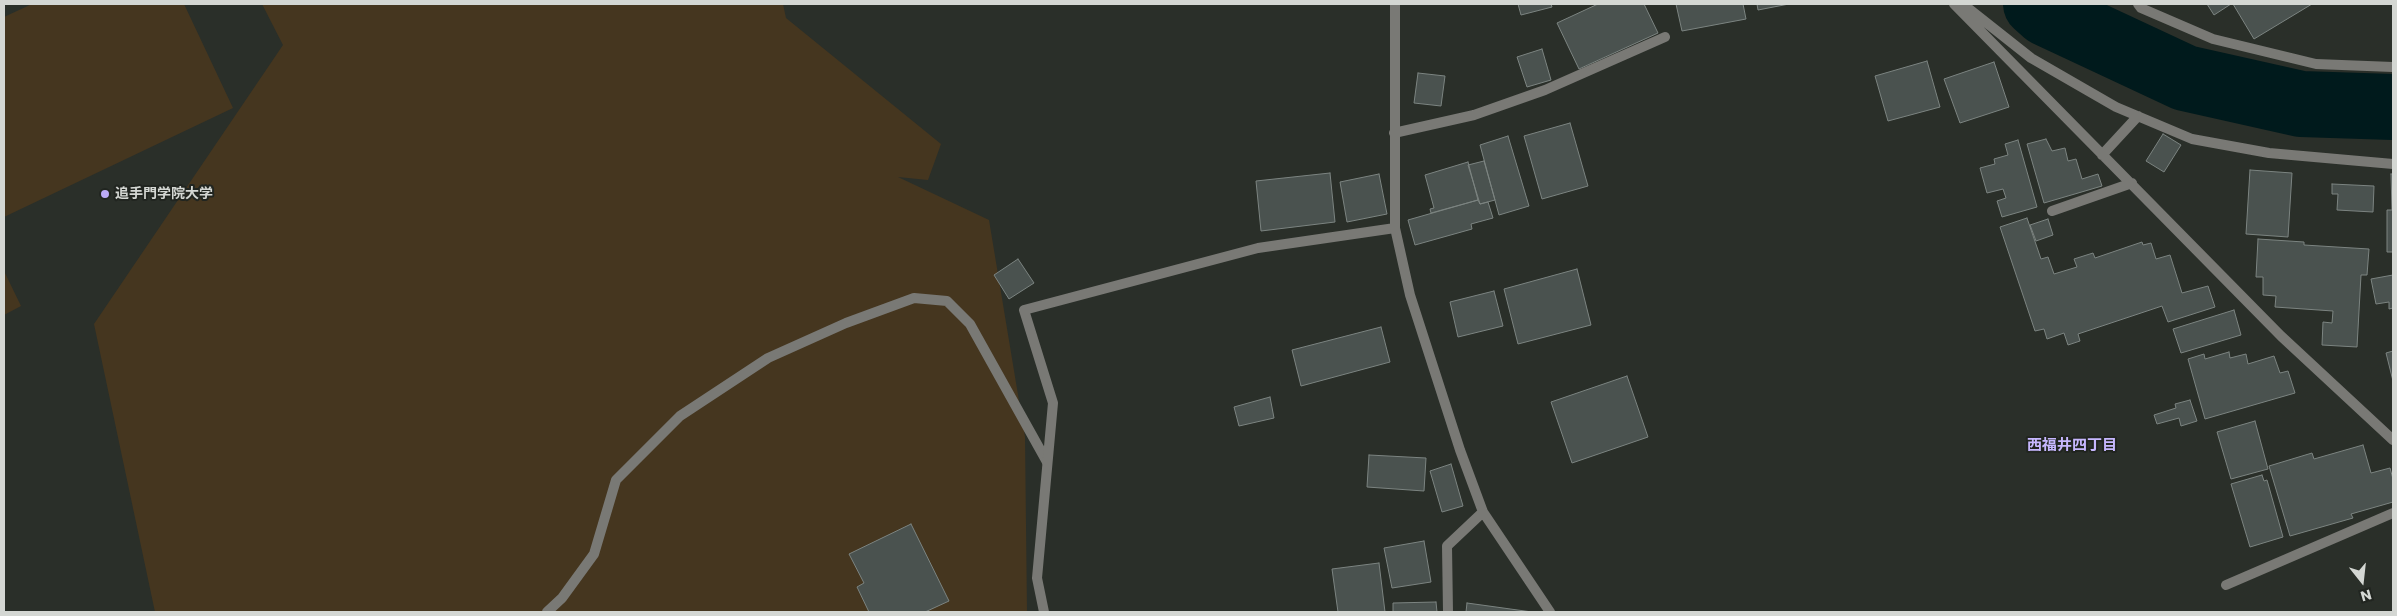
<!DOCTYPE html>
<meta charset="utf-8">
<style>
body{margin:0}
#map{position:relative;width:2397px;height:616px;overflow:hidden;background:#2a2f29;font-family:Poppins,sans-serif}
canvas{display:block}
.frame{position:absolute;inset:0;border:5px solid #d4d7d3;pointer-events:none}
.north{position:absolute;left:2337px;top:556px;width:50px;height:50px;-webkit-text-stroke:4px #212520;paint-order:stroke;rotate:164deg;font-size:14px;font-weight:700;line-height:20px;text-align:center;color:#d4d7d3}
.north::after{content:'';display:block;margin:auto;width:18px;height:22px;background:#d4d7d3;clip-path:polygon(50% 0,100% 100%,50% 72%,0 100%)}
</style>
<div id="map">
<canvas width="2397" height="616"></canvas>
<div class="frame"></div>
<div class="north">N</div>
</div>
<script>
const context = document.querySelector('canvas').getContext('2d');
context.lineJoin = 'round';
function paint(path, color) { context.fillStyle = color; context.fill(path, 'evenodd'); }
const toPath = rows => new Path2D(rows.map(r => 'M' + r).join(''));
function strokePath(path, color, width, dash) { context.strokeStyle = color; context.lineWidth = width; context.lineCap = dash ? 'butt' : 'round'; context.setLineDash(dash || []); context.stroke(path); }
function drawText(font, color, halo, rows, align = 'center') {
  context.font = font + ' Poppins,"Noto Sans JP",sans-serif'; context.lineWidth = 4; context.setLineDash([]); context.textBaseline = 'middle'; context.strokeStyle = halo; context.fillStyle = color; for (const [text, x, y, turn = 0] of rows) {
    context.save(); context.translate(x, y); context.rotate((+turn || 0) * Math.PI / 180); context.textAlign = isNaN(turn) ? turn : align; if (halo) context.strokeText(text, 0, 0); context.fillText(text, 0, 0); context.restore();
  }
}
paint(toPath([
 [32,4,184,4,233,108,4,217,4,17],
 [262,4,783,4,786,18,941,144,928,180,898,177,989,220,1025,437,1027,612,155,612,94,324,283,45],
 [4,271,21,306,4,315]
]), '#45361f');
strokePath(toPath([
 [2036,4,2046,13,2185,78,2301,104,2393,107]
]), '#001a1c', 66);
const building = toPath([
 [1518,4,1551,4,1552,7,1521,15,1518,4],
 [1598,4,1644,4,1658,33,1579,69,1557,23,1598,4],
 [1676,4,1743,4,1746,19,1682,31,1676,4],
 [1757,4,1789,4,1758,10,1757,4],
 [2207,4,2231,4,2214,15,2207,4],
 [2233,4,2312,4,2254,39,2233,4],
 [1542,49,1551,80,1527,87,1517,57,1542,49],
 [1927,61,1940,107,1888,121,1875,76,1927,61],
 [1994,62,2009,107,1960,123,1944,79,1994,62],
 [1418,73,1445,76,1441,106,1414,103,1418,73],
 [1570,123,1588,186,1542,199,1524,136,1570,123],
 [2163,134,2181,145,2164,172,2146,161,2163,134],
 [1508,136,1529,206,1499,215,1480,145,1508,136],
 [2046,139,2052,151,2065,148,2068,161,2076,159,2082,179,2098,174,2102,186,2044,203,2027,144,2046,139],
 [2018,140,2037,207,2002,217,1997,201,2006,198,2003,189,1987,193,1980,168,1995,164,1994,159,2008,155,2005,144,2018,140],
 [1484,161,1495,200,1480,204,1468,165,1484,161],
 [1468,162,1478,200,1431,213,1430,209,1434,208,1425,175,1468,162],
 [2250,170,2292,173,2288,237,2246,234,2250,170],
 [1330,173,1335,222,1261,231,1256,181,1330,173],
 [1379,174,1387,214,1347,222,1340,182,1379,174],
 [2391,174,2393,174,2393,252,2387,252,2387,210,2392,210,2391,174],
 [2332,184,2374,186,2373,212,2337,210,2338,194,2332,194,2332,184],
 [1478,200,1480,204,1488,202,1493,218,1471,224,1472,229,1415,245,1408,220,1478,200],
 [2027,218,2041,259,2048,257,2054,274,2077,267,2074,259,2093,253,2095,258,2142,242,2143,245,2151,243,2156,259,2170,255,2182,293,2208,286,2215,307,2168,322,2162,306,2078,334,2080,341,2068,345,2064,333,2047,339,2044,329,2035,331,2000,227,2027,218],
 [2048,219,2053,235,2036,241,2030,225,2048,219],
 [2258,239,2304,242,2304,245,2369,249,2367,275,2361,275,2357,347,2322,345,2323,322,2332,323,2333,311,2275,307,2276,296,2263,295,2263,277,2256,277,2258,239],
 [1018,259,1034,283,1009,299,994,275,1018,259],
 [1577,269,1591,325,1518,344,1504,289,1577,269],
 [2393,275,2393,308,2389,309,2389,302,2376,304,2371,279,2393,275],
 [1494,291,1503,326,1458,337,1450,302,1494,291],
 [2234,310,2241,335,2181,353,2173,329,2234,310],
 [1381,327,1390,362,1301,386,1292,350,1381,327],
 [2393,351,2393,381,2386,353,2393,351],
 [2229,352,2230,358,2246,354,2248,364,2274,356,2280,373,2288,371,2295,393,2205,419,2188,359,2204,354,2205,359,2229,352],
 [1627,376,1648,437,1572,463,1551,402,1627,376],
 [1270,397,1274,418,1239,426,1234,407,1270,397],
 [2190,400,2197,421,2181,426,2179,418,2157,424,2154,415,2176,408,2175,404,2190,400],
 [2255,421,2268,469,2231,479,2217,432,2255,421],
 [2363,445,2371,473,2390,468,2393,479,2393,502,2351,514,2353,518,2290,536,2269,466,2312,453,2314,459,2363,445],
 [1369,455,1426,458,1424,491,1367,487,1369,455],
 [1451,464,1463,506,1442,512,1430,471,1451,464],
 [2262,475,2264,481,2267,480,2283,537,2250,547,2231,484,2262,475],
 [911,524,949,601,925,612,869,612,857,587,864,583,849,554,911,524],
 [1424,541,1431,582,1392,588,1384,548,1424,541],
 [1379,563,1385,612,1338,612,1332,569,1379,563],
 [1436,602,1437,612,1393,612,1393,603,1436,602],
 [1467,603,1532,612,1466,612,1467,603]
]);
paint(building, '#4a524f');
strokePath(building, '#7c8481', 1);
strokePath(toPath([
 [547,612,562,598,594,554,616,480,680,416,768,358,846,323,914,298,947,301,970,324,1047,462]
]), '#797975', 10);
strokePath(toPath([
 [1395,4,1395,228,1410,295,1460,450,1483,512,1550,612],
 [1954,4,2281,336,2393,440],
 [2138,4,2141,8,2213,39,2316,64,2393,67],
 [1964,5,2031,58,2116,107,2192,139,2269,153,2393,164],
 [1394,133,1474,115,1545,90,1665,37],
 [2102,155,2138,116],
 [2052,211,2132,183],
 [2226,585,2393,513],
 [1044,612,1037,578,1053,403,1024,310,1258,248,1395,228],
 [1448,612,1447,546,1483,512]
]), '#797975', 10);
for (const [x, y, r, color] of [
 [105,194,5,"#bbaaf6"]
]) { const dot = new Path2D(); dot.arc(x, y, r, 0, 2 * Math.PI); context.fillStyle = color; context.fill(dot); strokePath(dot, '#212520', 2); }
drawText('bold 14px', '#d4d7d3', '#212520', [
 ["追手門学院大学",115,194]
], 'left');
drawText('bold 15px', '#c6b7fe', '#212520', [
 ["西福井四丁目",2072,446]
]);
</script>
